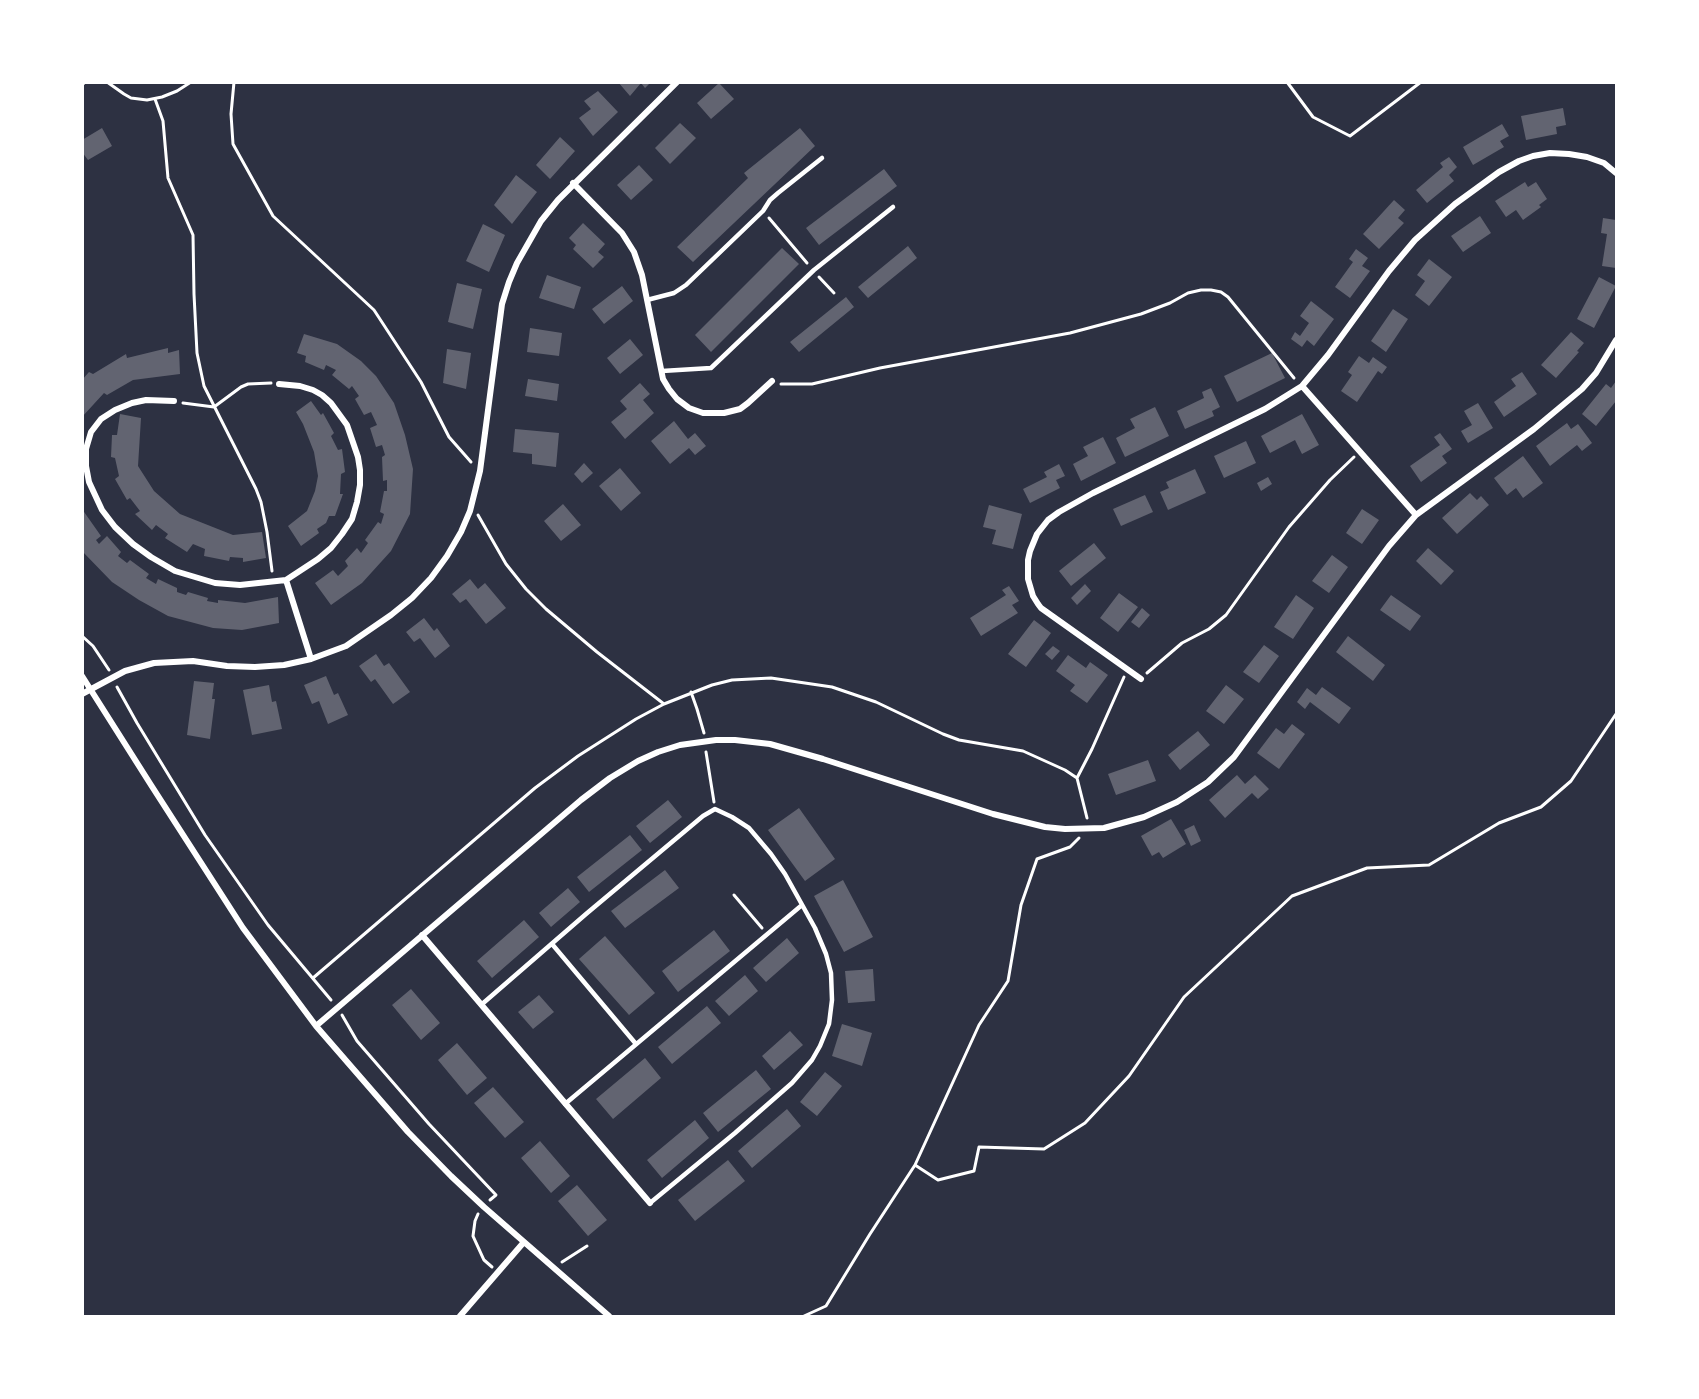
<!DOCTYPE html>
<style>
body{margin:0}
#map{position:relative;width:1699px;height:1399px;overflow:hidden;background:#2d3142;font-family:Quicksand,sans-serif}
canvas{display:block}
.frame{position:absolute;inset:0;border:84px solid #fff;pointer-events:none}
</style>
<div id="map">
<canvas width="1699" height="1399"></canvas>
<div class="frame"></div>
</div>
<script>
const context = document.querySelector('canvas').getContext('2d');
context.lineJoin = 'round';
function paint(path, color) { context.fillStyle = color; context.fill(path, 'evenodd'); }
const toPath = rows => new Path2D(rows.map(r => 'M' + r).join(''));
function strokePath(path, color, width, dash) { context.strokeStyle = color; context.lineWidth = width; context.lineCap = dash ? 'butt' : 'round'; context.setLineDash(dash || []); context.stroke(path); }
paint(toPath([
 [618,82,651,82,645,88,641,83,630,96],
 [719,83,734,99,711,119,697,103],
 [598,91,618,112,593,136,579,118,591,109,584,101],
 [1563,108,1566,125,1556,127,1557,134,1526,140,1521,116],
 [680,123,696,138,670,164,655,148],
 [1502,124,1509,136,1500,141,1504,147,1473,165,1463,147],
 [102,128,112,146,88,160,82,152,82,140],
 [800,128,815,146,693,262,677,247,748,178,744,173],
 [560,137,575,151,550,179,536,165],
 [1449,157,1457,167,1449,175,1454,181,1427,203,1416,190,1443,167,1440,163],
 [639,165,653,180,631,200,617,185],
 [884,169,897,186,819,245,806,228],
 [516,175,537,192,512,224,494,205],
 [1525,182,1528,187,1536,182,1547,199,1539,205,1541,207,1523,220,1516,210,1506,217,1495,201],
 [1394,200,1405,210,1398,218,1404,223,1379,249,1363,234],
 [1480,216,1491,233,1463,252,1451,236],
 [1603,218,1616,220,1616,268,1602,266,1607,234,1601,233],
 [583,223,605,244,598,252,604,257,593,268,573,249,576,245,569,238],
 [483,224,505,235,489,272,466,261],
 [908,246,917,258,868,298,858,287],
 [782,248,799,264,711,352,695,335],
 [1356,249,1368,258,1362,266,1370,271,1350,298,1335,287,1353,262,1349,259],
 [1429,259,1452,277,1429,306,1415,295,1425,281,1417,275],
 [547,275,581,287,574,309,539,298],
 [1599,277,1616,286,1594,328,1577,319],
 [457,283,482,289,473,329,448,322],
 [622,286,633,301,604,324,592,309],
 [846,297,854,307,799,352,790,342],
 [1311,301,1334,319,1314,346,1307,340,1302,347,1291,339,1295,332,1300,336,1309,323,1300,316],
 [1393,309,1408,319,1386,352,1371,341],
 [530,328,562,333,559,356,527,352],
 [1571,332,1584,343,1577,351,1579,352,1556,378,1541,365],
 [304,334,337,344,361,361,376,376,394,403,405,435,413,469,410,514,391,551,362,583,331,605,315,583,333,570,338,576,348,566,345,561,357,548,361,553,368,543,365,540,378,522,381,524,384,514,380,512,384,491,387,491,387,480,383,481,382,457,385,455,382,445,376,447,370,428,377,425,371,412,364,415,355,399,359,396,352,386,349,389,332,375,336,370,326,365,324,370,305,362,306,356,297,353],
 [630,339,643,355,620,374,607,358],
 [168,348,168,353,179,350,180,374,133,380,107,395,104,393,82,417,82,380,89,372,93,374,126,354,127,358],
 [447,349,471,353,466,389,443,383],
 [1272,353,1285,378,1237,402,1224,376],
 [1359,356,1369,363,1373,357,1387,367,1382,374,1378,371,1357,402,1341,391,1352,375,1348,372],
 [1522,372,1537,394,1504,417,1494,402,1516,386,1511,379],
 [528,379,559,384,557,401,525,396],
 [1616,381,1616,401,1596,426,1582,414,1606,384,1611,388],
 [640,383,650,394,643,400,654,413,625,439,611,422,627,409,620,401],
 [1211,388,1220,407,1212,411,1214,416,1185,429,1177,411,1204,398,1202,392],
 [311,401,321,415,323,413,334,433,331,436,338,450,342,449,345,472,341,474,340,494,343,494,335,516,329,516,326,523,317,529,319,533,301,546,288,526,307,511,315,491,318,476,314,452,303,424,296,412],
 [1478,403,1493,428,1468,443,1461,431,1472,425,1464,411],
 [1155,407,1169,436,1125,457,1116,438,1135,428,1130,419],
 [120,414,141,418,138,466,154,491,180,514,233,535,262,532,266,558,243,562,243,558,230,557,229,561,204,556,205,549,193,544,187,552,165,538,168,534,156,525,152,530,135,514,140,511,130,498,127,500,115,479,119,476,115,458,111,457,112,435,117,435],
 [1302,414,1319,445,1302,454,1295,440,1270,453,1261,436],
 [674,421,688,439,695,433,706,446,695,455,689,448,670,464,651,441],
 [1567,423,1571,429,1578,424,1592,443,1582,451,1577,445,1550,466,1536,446],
 [515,429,559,433,556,467,532,464,532,454,513,452],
 [1440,433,1452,449,1442,456,1447,463,1421,482,1410,466,1440,445,1434,437],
 [1103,437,1116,463,1081,481,1073,464,1088,456,1083,447],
 [1246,441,1256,463,1224,478,1214,456],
 [1523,456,1543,483,1523,498,1516,488,1507,495,1494,478],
 [584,463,593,473,582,483,574,474],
 [1059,464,1065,476,1056,480,1060,488,1030,503,1023,489,1047,477,1044,472],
 [620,468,641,493,621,511,599,486],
 [1195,469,1206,493,1168,510,1160,492,1169,488,1166,482],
 [1268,477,1272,484,1261,491,1257,483],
 [1470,493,1477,500,1481,496,1489,505,1457,534,1442,518],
 [1145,495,1153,512,1121,526,1113,509],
 [563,504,581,525,561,541,544,521],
 [989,505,1022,514,1013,549,992,544,996,530,983,527],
 [82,509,101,536,96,540,99,544,107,536,121,552,118,556,127,563,130,560,149,574,146,578,156,584,158,579,177,588,177,592,186,595,188,592,208,598,207,601,218,603,218,600,245,603,278,597,279,623,242,630,213,628,168,616,139,600,112,582,82,551],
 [1362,509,1379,520,1362,544,1346,533],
 [1094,543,1106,558,1071,586,1059,571],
 [1428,548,1454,571,1441,585,1416,561],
 [1332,555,1348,567,1329,593,1312,581],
 [470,579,478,589,485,583,506,608,486,624,466,599,460,603,452,594],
 [1085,584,1091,591,1077,605,1071,598],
 [1009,586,1019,601,1012,605,1018,613,981,636,970,618,1006,595,1002,590],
 [1119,593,1138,607,1118,632,1100,618],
 [1296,595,1314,608,1293,639,1274,627],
 [1391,595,1421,616,1410,631,1380,610],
 [1142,608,1150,615,1139,628,1131,622],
 [424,618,434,631,437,628,450,646,435,658,420,638,414,642,406,632],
 [1034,620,1051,633,1026,667,1008,654],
 [1348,636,1385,665,1373,681,1336,652],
 [1264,645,1279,656,1259,683,1243,672],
 [1053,646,1060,651,1052,660,1045,654],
 [376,654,384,666,389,663,410,692,393,704,375,679,371,682,359,666],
 [1068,655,1086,668,1090,662,1108,675,1087,703,1070,691,1075,685,1056,671],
 [326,676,334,695,338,693,348,715,328,724,319,701,312,704,304,685],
 [194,681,214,683,212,699,215,699,210,739,187,735],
 [269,685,272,702,276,701,282,729,252,735,243,690],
 [1226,685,1244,699,1224,724,1206,711],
 [1322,687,1351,708,1339,724,1310,702,1305,709,1297,702,1307,688,1316,695],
 [1292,724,1305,734,1279,769,1257,753,1276,728,1284,734],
 [1198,731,1210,745,1180,770,1168,755],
 [1148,760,1156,781,1116,795,1108,774],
 [1237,775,1245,784,1255,775,1269,789,1258,799,1252,793,1225,818,1209,800],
 [668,800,682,817,650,843,636,826],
 [799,808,835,859,805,881,768,830],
 [1171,819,1186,844,1163,858,1159,852,1152,856,1141,836],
 [1194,825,1201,841,1191,846,1184,830],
 [630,835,642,850,589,892,577,877],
 [665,870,679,888,625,928,611,911],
 [843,880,873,937,844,952,814,896],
 [568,888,580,902,551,927,539,913],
 [524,920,539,937,492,978,477,961],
 [714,930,730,951,678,992,662,971],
 [605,936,655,993,629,1015,579,959],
 [787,938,799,953,766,982,753,968],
 [873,969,875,1001,848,1003,845,971],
 [745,975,758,991,729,1016,715,1001],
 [411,989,440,1023,421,1040,392,1005],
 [539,995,554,1012,533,1029,518,1012],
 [707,1006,721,1023,672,1064,658,1047],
 [842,1024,872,1033,862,1066,832,1056],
 [790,1031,803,1045,774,1070,762,1056],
 [457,1043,487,1078,467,1095,438,1060],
 [645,1058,661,1078,613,1119,596,1099],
 [756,1070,771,1089,718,1132,703,1113],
 [825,1072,842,1086,817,1116,800,1102],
 [493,1087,524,1122,505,1138,474,1103],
 [787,1109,801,1126,752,1168,738,1151],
 [695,1120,709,1138,662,1178,647,1160],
 [540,1141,570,1176,551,1193,521,1158],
 [728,1160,745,1181,695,1221,678,1200],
 [577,1185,607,1220,588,1236,558,1201]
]), '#626471');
strokePath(toPath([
 [107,82,124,94,131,98,147,100,162,97,177,91,191,82],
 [234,82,231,114,233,144,273,216,374,310,421,382,449,437,471,462],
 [1287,82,1313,117,1350,136,1421,82],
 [155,99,163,121,168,178,193,235,194,294,197,353,204,386,256,489,261,502,267,532,272,571],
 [769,218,807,263],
 [819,277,834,293],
 [781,384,812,384,880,368,1070,333,1141,314,1170,303,1188,293,1201,290,1211,290,1221,292,1228,297,1294,378],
 [183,403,214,407,241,387,248,384,271,383],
 [478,515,506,564,526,589,546,609,597,652,664,704],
 [82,636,93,646,109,670],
 [1147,673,1182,643,1209,629,1226,615,1289,527,1330,480,1354,457],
 [117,687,137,723,205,835,268,925,331,1000],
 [691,692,697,709,704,733],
 [706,752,714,802],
 [1087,818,1077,778,1092,749,1124,677],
 [734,895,762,928],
 [313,978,535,788,578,756,636,719,664,704,712,685,732,680,771,678,832,687,876,702,943,734,959,740,1023,751,1065,770,1077,778],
 [342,1015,357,1041,429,1124,496,1195,490,1200],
 [915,1165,938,1180,974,1171,979,1147,1044,1149,1085,1123,1129,1076,1184,997,1292,896,1367,868,1429,865,1499,823,1541,807,1571,781,1616,714],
 [478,1214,475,1221,473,1236,484,1260,492,1267],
 [562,1262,587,1246],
 [804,1316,826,1306,870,1234,915,1165,979,1025,1008,981,1021,905,1037,859,1070,847,1079,838]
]), '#fff', 3);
strokePath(toPath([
 [647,300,674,293,686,285,763,211,770,200,778,193,822,158],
 [662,371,711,368,814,270,893,207],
 [552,944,636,1044],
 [481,1005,586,914,703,816,715,809,732,817,749,828,771,854,785,874,815,928,826,954,831,973,832,1000,829,1024,820,1046,812,1060,792,1083,735,1133,650,1203],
 [565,1104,802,905]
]), '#fff', 4.5);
strokePath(toPath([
 [82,83,83,82],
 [573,183,622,233,634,252,642,275,663,379,669,389,677,399,689,408,703,413,724,413,740,409,748,403,772,381],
 [1302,386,1416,515],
 [174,401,146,400,132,403,115,410,101,419,91,432,86,449,86,466,89,482,102,510,115,527,133,544,151,557,175,571,215,583,240,585,286,580,318,559,331,548,342,534,352,519,357,502,360,485,360,470,358,457,347,425,331,403,322,395,313,390,300,386,279,384],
 [286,580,311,659],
 [82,676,151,785,243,928,316,1026,408,1132,451,1176,484,1207,609,1316],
 [1141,679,1041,608,1038,604,1033,596,1028,579,1028,560,1030,551,1037,534,1048,520,1059,512,1093,493,1265,409,1302,386,1328,355,1389,271,1415,240,1455,204,1499,172,1519,161,1533,156,1550,153,1569,154,1587,157,1604,163,1616,173],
 [82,694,125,671,154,663,193,661,227,666,255,667,284,665,311,659,346,646,391,615,412,598,431,578,447,556,461,532,470,511,480,471,502,304,509,282,517,263,541,221,558,200,677,82],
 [422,935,650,1203],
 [316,1026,581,800,610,778,638,761,658,752,680,745,716,740,735,740,770,744,823,759,993,814,1045,827,1065,829,1104,828,1144,817,1177,802,1208,782,1234,757,1389,546,1416,515,1534,429,1582,389,1596,373,1616,340],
 [460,1316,524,1242]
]), '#fff', 6);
</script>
